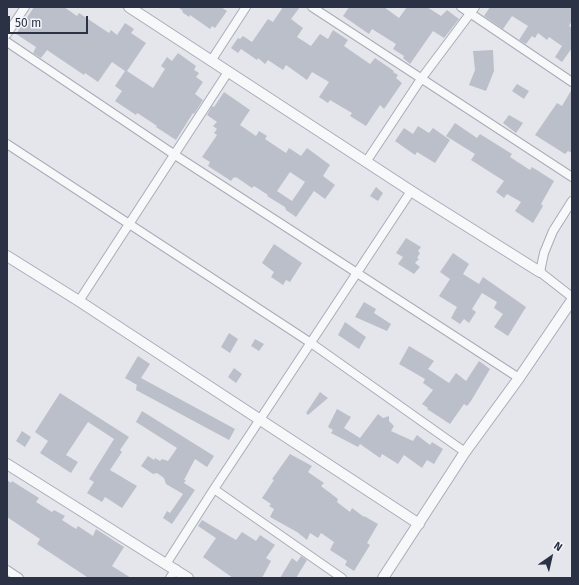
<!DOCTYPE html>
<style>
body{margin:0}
#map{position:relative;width:579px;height:585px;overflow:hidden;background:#e4e6ec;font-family:"Fira Sans",sans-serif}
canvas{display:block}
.frame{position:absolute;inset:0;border:8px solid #2b3245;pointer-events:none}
.north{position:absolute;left:531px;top:537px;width:40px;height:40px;-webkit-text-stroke:3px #f4f5f9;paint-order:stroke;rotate:34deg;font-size:11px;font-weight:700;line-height:16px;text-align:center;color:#2b3245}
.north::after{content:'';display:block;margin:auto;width:14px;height:18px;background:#2b3245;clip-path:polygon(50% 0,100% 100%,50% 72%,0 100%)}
.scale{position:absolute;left:8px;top:16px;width:80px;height:18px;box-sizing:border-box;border:2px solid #2b3245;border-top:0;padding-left:5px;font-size:12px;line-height:14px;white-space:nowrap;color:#2b3245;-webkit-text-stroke:3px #f4f5f9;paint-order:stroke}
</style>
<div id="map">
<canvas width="579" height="585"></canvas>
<div class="frame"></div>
<div class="north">N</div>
<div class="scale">50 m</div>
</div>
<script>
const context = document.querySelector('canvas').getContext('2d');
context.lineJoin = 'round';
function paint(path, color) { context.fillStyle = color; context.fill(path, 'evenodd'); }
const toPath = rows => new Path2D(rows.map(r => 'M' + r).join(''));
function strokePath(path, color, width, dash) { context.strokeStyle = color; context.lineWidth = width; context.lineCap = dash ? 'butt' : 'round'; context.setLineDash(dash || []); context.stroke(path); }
paint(toPath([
 [34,7,64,7,77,16,79,13,109,33,111,30,117,35,125,23,134,29,131,33,146,43,127,71,153,88,165,69,161,66,167,57,172,61,178,53,196,66,194,70,199,73,196,77,203,82,195,94,203,100,194,114,193,113,176,140,156,127,157,126,139,114,137,113,136,115,115,101,122,91,115,86,125,71,112,62,98,82,85,73,84,75,47,50,41,58,33,53,36,47,16,34],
 [178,7,221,7,227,11,215,28,212,26,210,29,190,15,189,17,182,12,183,11],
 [283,7,300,7,291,19,303,28,297,37,311,46,320,34,328,39,333,30,348,40,344,46,370,64,375,58,394,71,393,72,398,75,396,78,402,83,384,109,380,105,366,126,350,116,352,113,335,103,330,100,328,103,319,97,329,82,312,72,307,80,286,65,283,70,268,60,265,64,258,58,257,60,241,49,238,53,231,48,238,38,240,39,243,36,252,42,268,19,273,22],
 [349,7,384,7,399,18,407,7,427,7,441,16,447,10,459,19,444,38,433,31,410,64,403,58,404,56,393,49,396,44,372,29,369,34,343,16],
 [490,7,572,7,572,21,569,26,572,28,572,48,562,62,555,57,562,46,549,37,547,40,538,33,535,38,532,36,526,44,519,40,528,26,512,16,503,29,484,16],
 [493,50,494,71,486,91,469,85,475,70,473,51],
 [517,84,529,91,524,99,512,91],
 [572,89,572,153,568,151,565,154,535,135,557,103,562,106],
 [224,92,250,110,240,125,256,136,259,131,267,136,265,139,286,153,289,148,301,156,307,148,330,165,323,176,335,185,325,199,314,191,296,217,286,210,285,207,267,196,268,195,254,186,252,188,236,177,235,178,234,177,231,181,208,166,210,162,202,157,217,135,214,133,217,129,213,126,217,122,207,115,212,106,214,107],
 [290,172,305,182,292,201,277,191],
 [509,115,523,123,516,133,503,123],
 [455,123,477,138,480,134,512,154,510,157,530,170,532,167,554,181,541,204,543,206,533,223,515,211,521,202,507,194,504,198,496,192,504,181,471,160,475,154,446,136],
 [418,126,429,133,433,128,450,140,435,163,417,152,415,155,395,141,404,128,413,134],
 [376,187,383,193,378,201,370,196],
 [406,238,421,247,418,251,420,253,417,258,419,259,415,263,420,267,414,274,398,264,403,257,396,253],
 [274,244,302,263,290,282,286,280,283,285,271,277,274,272,262,263],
 [453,253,469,264,463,274,479,284,483,277,526,307,508,336,494,327,503,314,494,308,497,302,482,293,472,309,476,312,469,323,464,319,460,324,451,318,457,307,439,296,450,279,440,272],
 [364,302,376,309,374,313,391,324,387,331,355,317],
 [345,322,366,337,359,349,338,335],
 [229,333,238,339,230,353,221,347],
 [255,339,264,344,259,351,251,346],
 [409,346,434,361,428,369,449,383,456,373,466,381,479,361,490,369,471,401,467,406,464,404,450,424,427,409,428,408,422,404,433,390,423,383,425,379,399,364],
 [138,356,150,364,141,378,235,429,229,440,136,390,137,384,137,385,125,378],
 [234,368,242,374,236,383,228,377],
 [320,392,328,398,308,415,306,413],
 [60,393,129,437,120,450,122,452,110,470,137,486,122,508,105,497,102,502,87,493,94,482,89,479,114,439,88,422,66,455,78,462,71,473,40,453,48,441,35,432],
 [337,409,351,417,344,428,360,438,378,414,383,418,389,416,389,421,394,426,391,431,413,441,417,435,430,445,432,442,443,449,434,464,427,460,422,468,404,455,398,464,382,454,380,458,360,444,358,447,331,433,333,430,328,427],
 [142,411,214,456,207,467,195,459,184,480,186,480,184,483,195,490,172,524,163,518,167,511,170,513,183,494,166,484,164,478,157,473,153,474,141,466,148,456,154,460,155,458,160,461,162,459,168,461,177,448,136,422],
 [22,431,31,437,25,447,16,441],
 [290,454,312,466,308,472,324,483,321,486,338,499,337,502,350,512,352,508,364,517,364,516,378,524,367,543,370,545,354,571,345,565,347,561,330,550,334,542,321,533,318,538,310,533,307,540,297,532,270,517,274,509,269,506,271,504,262,498,274,480,272,479],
 [7,480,11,483,12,481,39,498,36,502,52,512,54,510,65,516,62,520,76,529,78,526,93,536,96,529,124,547,112,566,131,578,90,578,87,577,37,544,40,539,7,517],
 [202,520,236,540,242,532,256,541,260,535,275,545,266,558,271,561,262,578,233,578,203,557,216,538,198,526],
 [301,556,307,560,296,578,280,578,292,558,297,562]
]), '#bbbfca');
const minor = toPath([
 [312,7,572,177],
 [461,7,572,82],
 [7,34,25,7],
 [7,42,175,155,519,378],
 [211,61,246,7],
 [7,144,311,343,465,452],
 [366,162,421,79,475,7],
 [572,201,553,231,544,253,540,272,572,297],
 [79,301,228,72],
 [214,489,342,578],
 [166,564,214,489,411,191],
 [7,570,19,578],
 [170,578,176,569]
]);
const tertiary = toPath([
 [129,7,411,191,540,272],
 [7,256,79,301,419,524],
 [7,464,188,578],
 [383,578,465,452,519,378,572,300]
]);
strokePath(minor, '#a9acb7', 10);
strokePath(tertiary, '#a9acb7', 12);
strokePath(minor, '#f7f8fa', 8);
strokePath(tertiary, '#f7f8fa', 10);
</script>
